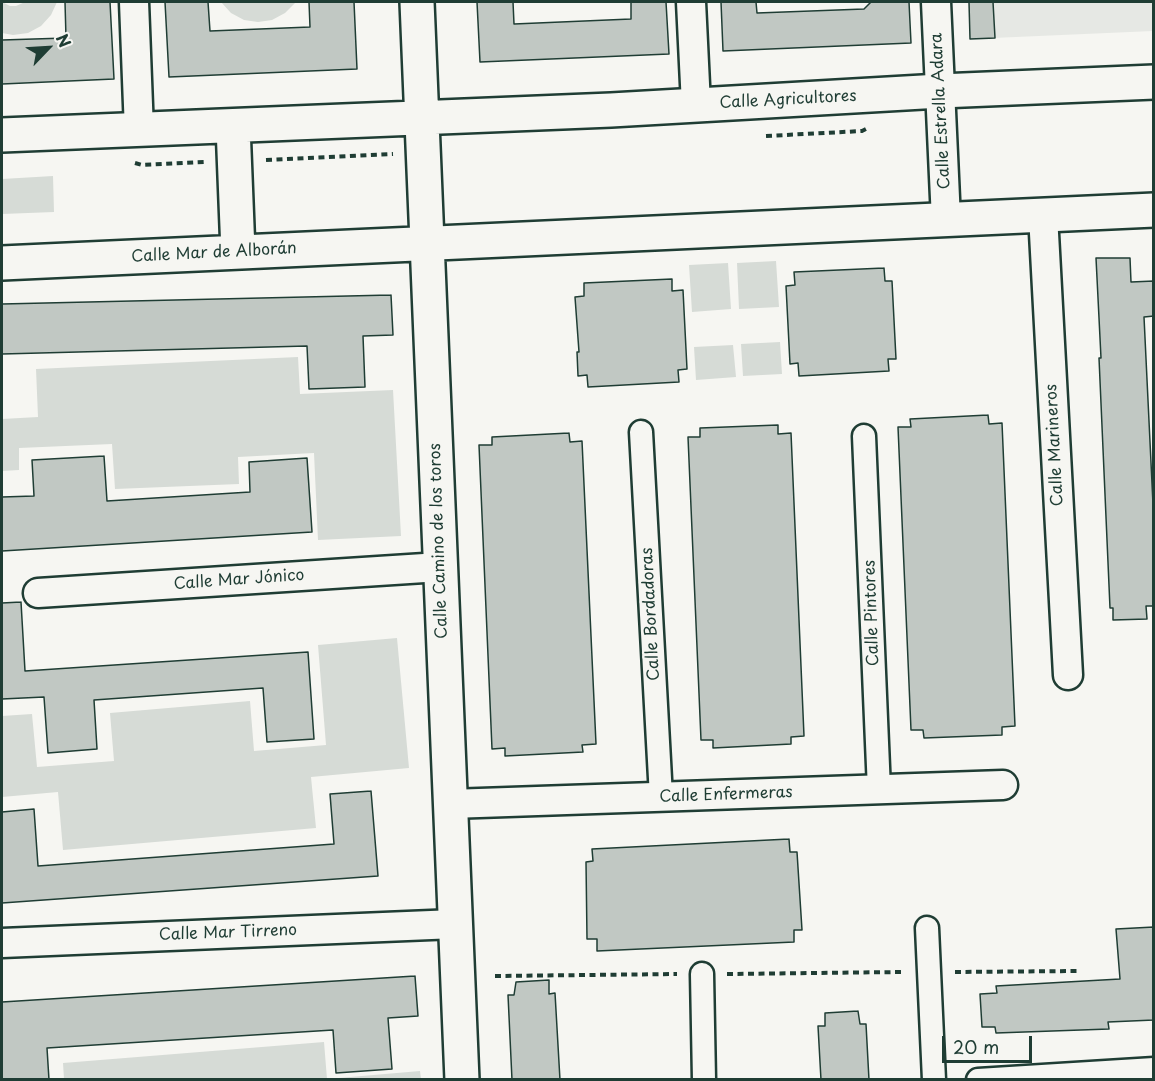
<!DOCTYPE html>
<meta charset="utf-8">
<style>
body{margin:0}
#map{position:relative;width:1155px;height:1081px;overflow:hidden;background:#f6f6f2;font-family:"Playpen Sans",sans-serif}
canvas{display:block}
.frame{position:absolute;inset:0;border:3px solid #1f3d34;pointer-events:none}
.north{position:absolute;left:18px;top:18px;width:60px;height:60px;-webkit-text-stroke:4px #f6f6f2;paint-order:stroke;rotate:65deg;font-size:16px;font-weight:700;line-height:24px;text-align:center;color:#1f3d34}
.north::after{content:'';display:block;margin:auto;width:21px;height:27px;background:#1f3d34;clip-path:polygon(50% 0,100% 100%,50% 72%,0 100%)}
.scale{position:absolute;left:942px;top:1036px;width:90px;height:27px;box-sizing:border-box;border:3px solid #1f3d34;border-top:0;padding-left:8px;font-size:18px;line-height:21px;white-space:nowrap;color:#1f3d34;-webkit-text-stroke:4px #f6f6f2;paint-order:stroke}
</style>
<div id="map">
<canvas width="1155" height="1081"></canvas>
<div class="frame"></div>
<div class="north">N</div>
<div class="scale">20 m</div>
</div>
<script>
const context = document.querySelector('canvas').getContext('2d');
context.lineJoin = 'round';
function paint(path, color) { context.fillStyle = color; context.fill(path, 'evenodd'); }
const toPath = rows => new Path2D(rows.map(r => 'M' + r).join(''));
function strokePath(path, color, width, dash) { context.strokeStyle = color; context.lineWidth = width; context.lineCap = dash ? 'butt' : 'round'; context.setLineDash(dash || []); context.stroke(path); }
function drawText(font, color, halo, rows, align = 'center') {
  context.font = font + ' "Playpen Sans",sans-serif'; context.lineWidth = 4.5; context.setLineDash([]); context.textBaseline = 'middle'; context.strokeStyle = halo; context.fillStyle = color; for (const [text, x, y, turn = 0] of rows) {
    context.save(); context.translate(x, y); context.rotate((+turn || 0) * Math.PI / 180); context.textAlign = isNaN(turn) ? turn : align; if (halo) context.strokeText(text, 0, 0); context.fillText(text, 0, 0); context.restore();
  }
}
paint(toPath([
 [968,2,1153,2,1153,31,970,39]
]), '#e6e8e4');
paint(toPath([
 [2,2,10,6,16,6,25,2,57,2,51,15,41,26,28,33,13,35,2,33],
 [221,2,296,2,285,13,272,20,258,22,244,20,231,13],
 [53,176,54,212,2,214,2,179],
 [776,261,779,307,739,309,737,263],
 [728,263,731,309,692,312,689,265],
 [780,342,782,374,743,376,741,344],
 [733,345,736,377,696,380,694,347],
 [298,357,300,394,393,390,401,536,318,540,314,453,238,457,239,484,115,489,112,444,19,448,19,470,2,471,2,419,38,417,36,369],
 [397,638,409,768,311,777,316,828,63,850,58,792,2,797,2,716,32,714,37,767,114,761,110,713,250,701,254,751,326,745,318,645],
 [324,1042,327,1079,420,1071,421,1079,64,1079,63,1063]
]), '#d6dbd6');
const building = toPath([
 [65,2,110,2,114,79,2,84,2,40,66,38,65,2],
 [165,2,208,2,210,31,310,27,309,2,354,2,357,69,169,77,165,2],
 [477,2,513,2,514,24,631,19,631,2,666,2,669,54,480,62,477,2],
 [721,2,756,2,757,13,864,9,871,2,909,2,911,43,723,51,721,2],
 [969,2,993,2,995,38,970,39,969,2],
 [1096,258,1130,258,1131,282,1154,281,1154,316,1144,317,1154,525,1154,606,1146,606,1147,619,1113,620,1113,608,1110,608,1099,358,1101,358,1096,258],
 [884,268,885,281,892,281,896,359,888,359,889,371,799,376,798,363,790,364,786,286,795,285,794,272,884,268],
 [672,279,672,291,683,290,687,369,678,370,679,382,588,387,587,375,578,376,577,352,579,352,575,297,584,296,584,283,672,279],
 [391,295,393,335,363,336,365,387,309,389,307,346,2,354,2,304,391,295],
 [988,415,989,424,1002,423,1015,726,1002,727,1002,735,924,738,923,730,911,730,898,427,911,427,910,419,988,415],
 [778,425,778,434,791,433,804,736,791,737,791,744,713,748,713,740,701,740,688,437,700,437,700,428,778,425],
 [569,433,570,442,582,441,596,744,582,745,583,752,505,756,505,748,492,749,479,445,492,445,492,437,569,433],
 [104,456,107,501,250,492,249,462,307,458,312,532,2,551,2,497,34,496,32,460,104,456],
 [21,602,25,671,308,652,314,739,267,742,263,688,94,700,97,749,48,753,44,697,2,699,2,603,21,602],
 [371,791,378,876,2,903,2,812,34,809,38,866,334,844,330,794,371,791],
 [789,839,790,852,797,852,802,930,794,930,794,942,597,951,597,939,587,939,586,862,593,861,592,849,789,839],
 [1154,927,1154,1020,1108,1022,1109,1029,996,1033,995,1027,982,1027,980,994,997,993,996,986,1120,979,1116,929,1154,927],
 [415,976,418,1016,388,1018,392,1069,336,1073,333,1030,47,1048,49,1080,2,1080,2,1002,415,976],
 [549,980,549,994,555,993,560,1080,512,1080,508,995,514,995,516,982,549,980],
 [858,1011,860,1024,866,1024,869,1080,821,1080,818,1026,825,1026,825,1013,858,1011]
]);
paint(building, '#c1c8c3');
strokePath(building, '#1f3d34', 1.5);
const pedestrian = toPath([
 [641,432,661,797],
 [864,436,879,790],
 [927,928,934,1080],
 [702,974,704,1080],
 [978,1080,1154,1069]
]);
const minor = toPath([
 [134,2,139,131],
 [691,2,696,105],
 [936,2,946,220],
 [1043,215,1068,675],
 [38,593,440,567],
 [450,804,1003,785],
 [2,943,455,924]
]);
const tertiary = toPath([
 [417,2,462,1080],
 [233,126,238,252],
 [2,135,611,110,940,91,1154,82],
 [2,263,1154,210]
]);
strokePath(pedestrian, '#1f3d34', 27);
strokePath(minor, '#1f3d34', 33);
strokePath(tertiary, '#1f3d34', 38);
strokePath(toPath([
 [766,136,862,131,866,129],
 [266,160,393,154],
 [135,163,142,165,205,162],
 [955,972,1080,971],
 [727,974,902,972],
 [495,976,677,974]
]), '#1f3d34', 4, [6, 4.5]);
strokePath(pedestrian, '#f6f6f2', 22);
strokePath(minor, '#f6f6f2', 28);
strokePath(tertiary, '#f6f6f2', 33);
drawText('16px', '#1f3d34', '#f6f6f2', [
 ["Calle Agricultores",788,100,-3],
 ["Calle Estrella Adara",941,111,-93],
 ["Calle Mar de Alborán",214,253,-3],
 ["Calle Marineros",1055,445,-93],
 ["Calle Camino de los toros",439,541,-92],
 ["Calle Mar Jónico",239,580,-4],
 ["Calle Pintores",872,613,-92],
 ["Calle Bordadoras",651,614,-93],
 ["Calle Enfermeras",726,795,-2],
 ["Calle Mar Tirreno",228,933,-2]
]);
</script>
